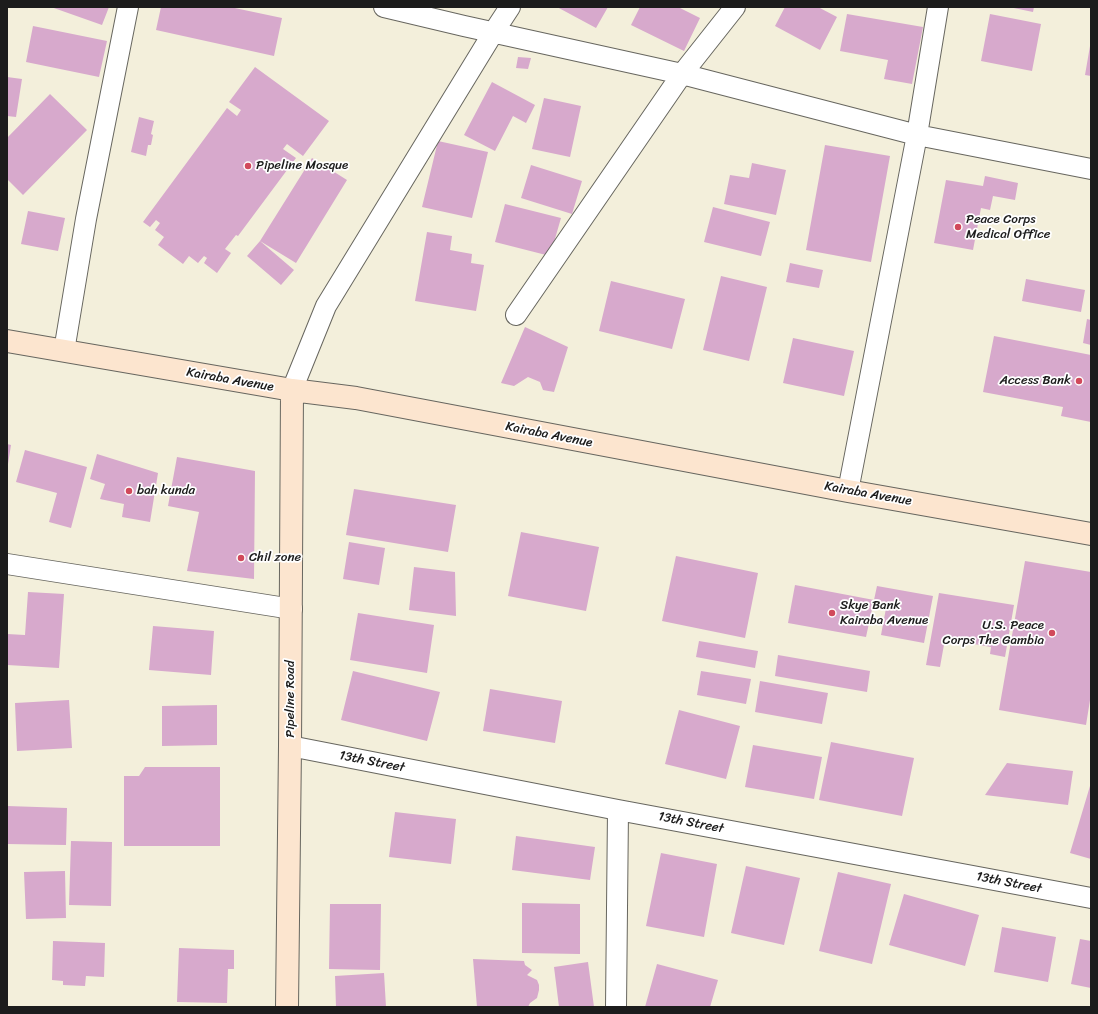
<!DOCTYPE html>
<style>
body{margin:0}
#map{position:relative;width:1098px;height:1014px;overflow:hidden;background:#f3efdb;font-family:Sriracha,sans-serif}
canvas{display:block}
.frame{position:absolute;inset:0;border:8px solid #1c1c1c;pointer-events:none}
</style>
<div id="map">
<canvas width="1098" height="1014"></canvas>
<div class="frame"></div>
</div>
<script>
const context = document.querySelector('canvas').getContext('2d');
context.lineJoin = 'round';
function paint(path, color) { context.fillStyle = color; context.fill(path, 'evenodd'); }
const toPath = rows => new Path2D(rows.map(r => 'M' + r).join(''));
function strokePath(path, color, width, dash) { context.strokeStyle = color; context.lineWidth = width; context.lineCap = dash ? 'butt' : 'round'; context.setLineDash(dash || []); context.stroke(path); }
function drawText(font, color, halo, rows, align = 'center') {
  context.font = font + ' Sriracha,sans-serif'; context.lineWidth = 3.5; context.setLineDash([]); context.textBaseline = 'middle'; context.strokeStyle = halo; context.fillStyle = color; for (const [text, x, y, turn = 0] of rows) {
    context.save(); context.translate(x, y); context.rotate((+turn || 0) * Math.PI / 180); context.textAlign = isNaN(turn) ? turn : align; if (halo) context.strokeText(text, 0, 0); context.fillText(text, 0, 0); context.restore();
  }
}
paint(toPath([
 [51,7,109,7,102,25],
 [161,7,230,7,282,18,274,56,156,30],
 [557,7,608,7,596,28],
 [640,7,678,7,700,18,684,51,631,25],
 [785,7,818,7,837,17,820,50,775,26],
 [1009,7,1034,7,1033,12],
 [847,14,923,27,912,84,884,79,888,60,840,51],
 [990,14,1041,24,1032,71,981,61],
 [33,26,107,41,99,77,26,62],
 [1090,46,1091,46,1091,76,1085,75],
 [518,57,531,58,528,69,516,68],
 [255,67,329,121,303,156,287,144,283,149,296,158,238,236,236,235,225,249,231,253,217,273,204,263,207,258,204,256,198,263,189,256,183,264,158,245,164,237,155,230,160,223,156,220,150,227,143,222,227,108,237,116,241,110,229,102],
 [7,77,22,79,16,117,7,116],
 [492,82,535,105,526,123,513,116,495,151,464,135],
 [50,94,87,130,23,195,7,179,7,138],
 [544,98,581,106,570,157,532,149],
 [139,117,154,121,151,134,153,135,151,145,148,145,146,156,131,152],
 [438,141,488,152,472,218,422,207],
 [825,145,890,156,871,262,806,250],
 [312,158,347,180,296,263,260,241],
 [752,163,786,170,776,215,724,204,730,175,749,178],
 [531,165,582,181,572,214,521,198],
 [985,176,1018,183,1015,200,993,196,990,210,981,208,973,250,934,243,946,180,983,186],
 [505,204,561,218,550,256,495,242],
 [713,207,770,222,761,256,704,242],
 [28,211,65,218,58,251,21,244],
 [427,232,452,236,450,250,472,254,471,263,484,265,476,311,415,301],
 [260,241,294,270,281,285,247,256],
 [790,263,823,270,819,288,786,282],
 [721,276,767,287,749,361,703,350],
 [1026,279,1085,290,1081,312,1022,301],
 [611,281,685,299,672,349,599,331],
 [1087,319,1091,320,1091,345,1083,343],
 [525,327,568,347,554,392,543,390,540,382,528,377,514,386,501,383],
 [994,336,1091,355,1091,422,1061,416,1063,407,983,392],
 [793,338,854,351,844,396,783,383],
 [7,444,11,445,8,464,7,463],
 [25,450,87,467,71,528,49,522,57,493,16,482],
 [97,454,158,473,150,522,122,517,124,504,100,499,105,484,90,479],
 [177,457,255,471,254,579,187,571,199,512,168,506],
 [354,489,456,505,448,552,346,535],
 [521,532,599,547,586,611,508,596],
 [349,542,385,548,379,585,343,579],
 [676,556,758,573,745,638,662,621],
 [1025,561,1091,572,1091,694,1086,725,999,710],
 [414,567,455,572,456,616,409,610],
 [795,585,874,600,866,637,788,623],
 [877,586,933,596,924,643,881,635,887,603,874,600],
 [28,592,64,594,59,668,7,665,7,634,25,635],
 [939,593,1014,605,1005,657,990,654,991,647,945,639,940,667,926,665],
 [358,613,434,625,427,673,350,660],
 [153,626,214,631,211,675,149,670],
 [699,641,758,651,755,668,696,657],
 [778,655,870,671,867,692,775,676],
 [353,671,440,692,427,741,341,720],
 [701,671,751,679,746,704,697,695],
 [760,681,828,693,822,724,755,712],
 [490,689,562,701,555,743,483,731],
 [69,700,72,748,17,751,15,703],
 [217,705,217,745,162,746,162,706],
 [679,710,740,726,726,779,665,764],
 [831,742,914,758,902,816,819,800],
 [753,745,822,757,814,799,745,787],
 [1007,763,1073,771,1068,805,985,795],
 [145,767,220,767,220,846,124,846,124,776,139,776],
 [1090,786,1091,786,1091,859,1070,853],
 [7,806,67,808,66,845,7,844],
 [395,812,456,819,451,864,389,857],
 [516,836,595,847,590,880,512,870],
 [71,841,112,842,111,906,69,905],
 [661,853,717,864,704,937,646,926],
 [746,866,800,878,784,945,731,933],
 [65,871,66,918,26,919,24,872],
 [838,872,891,884,872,964,819,951],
 [904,894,979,915,965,966,889,945],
 [522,903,580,904,580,954,522,953],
 [330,904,381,904,380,970,329,969],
 [1002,927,1056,937,1048,982,994,972],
 [1080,939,1091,941,1091,988,1071,984],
 [53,941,105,943,104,977,86,976,85,986,63,985,63,981,52,980],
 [179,948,234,950,234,969,228,969,227,1003,177,1002],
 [473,959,524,961,525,965,532,970,527,975,537,980,539,985,539,990,537,998,530,1003,528,1007,477,1007],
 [588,962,594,1007,559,1007,554,967],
 [657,964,718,980,710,1007,645,1007],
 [384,973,386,1007,336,1007,335,976]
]), '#d7a9cc');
const street = toPath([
 [384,7,464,26,682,74,917,135,1091,169],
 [516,315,682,74,735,7],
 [64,351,86,219,128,7],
 [292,390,326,306,493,33,510,7],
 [848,491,917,135,938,7],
 [7,564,292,609],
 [290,746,618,810,1091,898],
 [616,1007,618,810]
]);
const secondary = toPath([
 [7,341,292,390,356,398,848,491,1091,534],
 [287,1007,290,746,292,390]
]);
strokePath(street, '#67665f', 22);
strokePath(secondary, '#67665f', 24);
strokePath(street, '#fff', 20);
strokePath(secondary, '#fce5cf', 22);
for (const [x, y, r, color] of [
 [248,166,4,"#d1495b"],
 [958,227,4,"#d1495b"],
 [1079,381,4,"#d1495b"],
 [129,491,4,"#d1495b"],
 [241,558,4,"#d1495b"],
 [832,613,4,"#d1495b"],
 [1052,633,4,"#d1495b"]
]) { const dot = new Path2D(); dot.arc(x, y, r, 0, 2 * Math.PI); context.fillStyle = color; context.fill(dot); strokePath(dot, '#fff', 1.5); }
drawText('13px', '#1c1c1c', '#fff', [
 ["Pipeline Mosque",256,166],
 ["Peace Corps",966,220],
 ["Medical Office",966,235],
 ["Access Bank",1071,381,"right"],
 ["bah kunda",137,491],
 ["Chil zone",249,558],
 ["Skye Bank",840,606],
 ["Kairaba Avenue",840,621],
 ["U.S. Peace",1044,626,"right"],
 ["Corps The Gambia",1044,641,"right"]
], 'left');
drawText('13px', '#1c1c1c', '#fff', [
 ["Kairaba Avenue",230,380,10],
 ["Kairaba Avenue",549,435,11],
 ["Kairaba Avenue",868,494,10],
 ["Pipeline Road",291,699,-90],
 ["13th Street",372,762,11],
 ["13th Street",691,823,11],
 ["13th Street",1009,883,11]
]);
</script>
